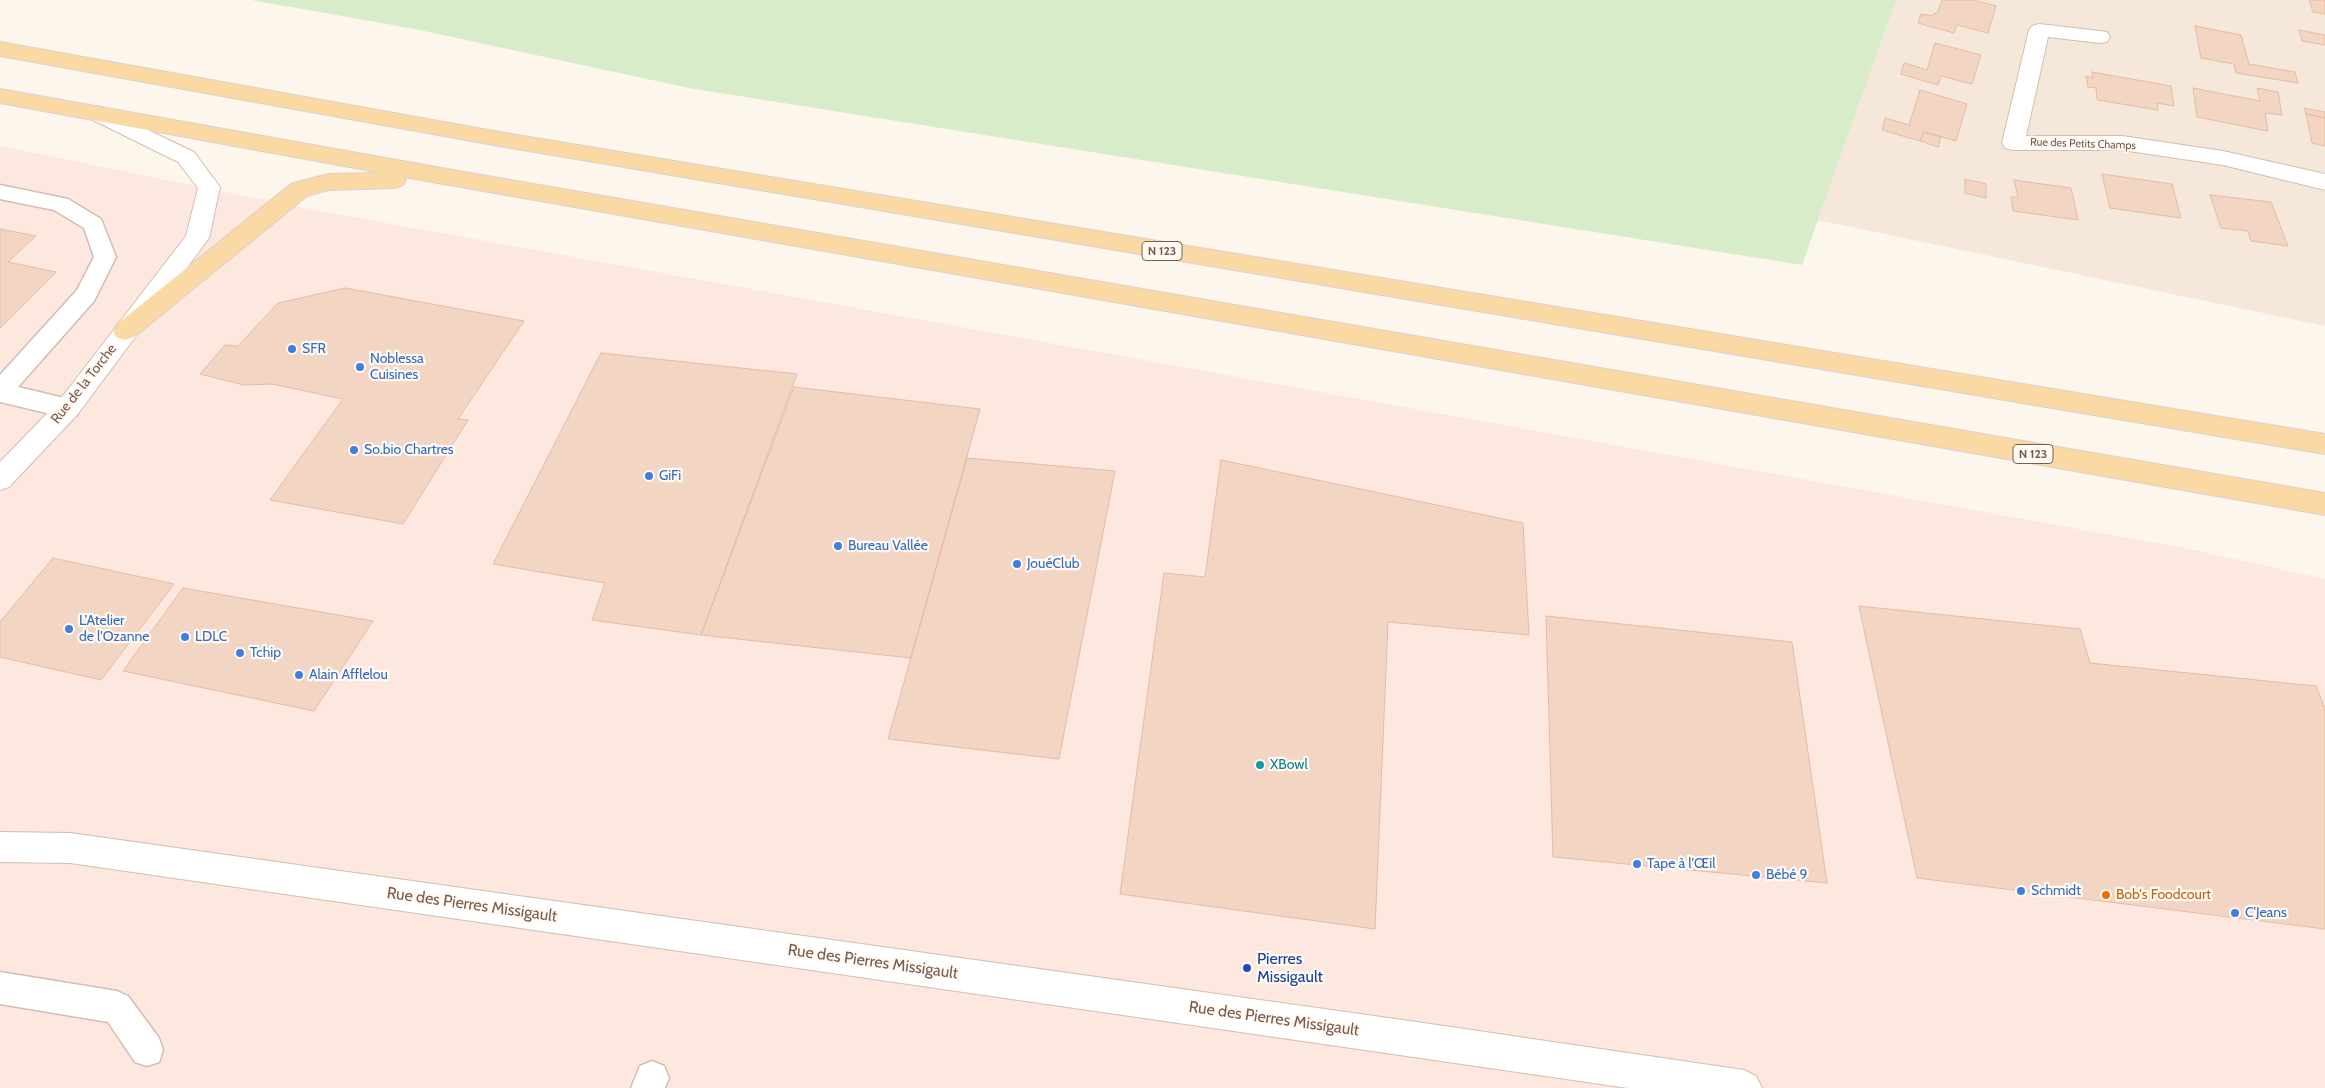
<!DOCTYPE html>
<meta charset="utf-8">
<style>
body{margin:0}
canvas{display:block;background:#fdf6ec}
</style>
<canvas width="2325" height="1088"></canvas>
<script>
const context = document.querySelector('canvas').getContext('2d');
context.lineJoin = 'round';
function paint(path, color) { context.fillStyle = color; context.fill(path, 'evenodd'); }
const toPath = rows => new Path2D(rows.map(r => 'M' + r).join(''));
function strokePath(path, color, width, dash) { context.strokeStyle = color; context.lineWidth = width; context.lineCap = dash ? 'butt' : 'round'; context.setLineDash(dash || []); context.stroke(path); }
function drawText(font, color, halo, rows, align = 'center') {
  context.font = font + ' Cabin,sans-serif'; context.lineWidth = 4.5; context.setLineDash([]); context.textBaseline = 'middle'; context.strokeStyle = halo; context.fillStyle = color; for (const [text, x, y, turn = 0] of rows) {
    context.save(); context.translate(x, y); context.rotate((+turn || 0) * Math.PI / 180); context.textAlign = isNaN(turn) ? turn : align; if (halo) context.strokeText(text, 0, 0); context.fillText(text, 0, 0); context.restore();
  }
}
paint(toPath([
 [1896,0,2325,0,2325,326,1818,220]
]), '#f5e8da');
paint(toPath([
 [0,146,314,210,2195,550,2325,579,2325,1088,0,1088]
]), '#fde8e0');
paint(toPath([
 [251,0,1896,0,1802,265,689,88,415,29]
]), '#d8ecc9');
const building = toPath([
 [1942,0,1974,0,1996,6,1988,33,1957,25,1954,33,1918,23,1921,14,1933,16,1934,13,1937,14,1942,0],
 [2309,0,2325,0,2325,14,2313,12,2309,0],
 [2195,26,2241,35,2249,64,2295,72,2298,83,2236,73,2234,64,2201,58,2195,26],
 [2299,30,2325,35,2325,45,2302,41,2299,30],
 [1935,43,1981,55,1972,84,1941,76,1938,85,1901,74,1904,63,1927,70,1935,43],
 [2092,72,2171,86,2174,106,2157,103,2158,110,2097,100,2096,88,2088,87,2086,76,2093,78,2092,72],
 [2193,88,2260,101,2257,88,2278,92,2282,115,2265,113,2268,131,2197,117,2193,88],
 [1920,90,1967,104,1956,141,1924,132,1920,141,1882,130,1885,118,1909,125,1920,90],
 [2304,108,2325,112,2325,118,2306,114,2304,108],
 [2306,114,2325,118,2325,146,2312,143,2306,114],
 [1924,132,1941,137,1938,147,1920,141,1924,132],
 [2102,174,2172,184,2181,218,2110,208,2102,174],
 [1965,179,1986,184,1986,198,1965,193,1965,179],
 [2014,180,2071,188,2078,220,2013,211,2011,197,2018,197,2014,180],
 [2210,195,2271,202,2288,246,2251,241,2248,231,2221,228,2210,195],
 [0,229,36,236,8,262,56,272,0,328,0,229],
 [345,288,524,321,458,419,468,420,403,524,270,500,343,399,272,384,244,385,200,374,225,345,238,346,278,303,345,288],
 [601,353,797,374,701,635,592,620,605,583,493,564,601,353],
 [794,387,980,409,911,658,701,635,794,387],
 [967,458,1115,471,1059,759,888,739,967,458],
 [1221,460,1523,523,1529,635,1388,622,1375,929,1120,894,1164,573,1205,577,1221,460],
 [53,558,174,584,101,680,0,657,0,622,53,558],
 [183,588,373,621,314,711,123,671,183,588],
 [1859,606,2080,629,2090,663,2316,686,2325,708,2325,929,1917,878,1859,606],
 [1546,616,1792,642,1827,883,1553,857,1546,616]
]);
paint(building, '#f3d5c3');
strokePath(building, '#e6bba3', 1);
const lane = toPath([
 [0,185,68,199,101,219,116,257,94,301,18,387,77,401,80,408,77,415,68,418,0,402,0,375,77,290,94,257,84,228,54,210,0,199,0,185],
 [0,972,117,991,128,996,159,1038,163,1050,159,1062,147,1066,135,1062,108,1022,0,1004,0,972],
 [652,1061,664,1066,669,1078,665,1088,631,1088,640,1066,652,1061]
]);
const street = toPath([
 [2039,24,2100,31,2107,32,2110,37,2107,42,2100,43,2048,37,2026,136,2122,136,2223,151,2325,174,2325,190,2223,165,2122,150,2013,150,2005,148,2002,143,2029,30,2032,26,2039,24],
 [97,106,194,152,220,187,209,238,77,415,9,487,0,490,0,462,59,401,186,236,198,188,178,162,89,118,86,113,89,108,97,106],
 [0,832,70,833,1417,1022,1744,1070,1756,1076,1762,1088,1628,1088,70,863,0,862,0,832]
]);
const primary = toPath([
 [0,42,505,133,2325,434,2325,454,505,147,0,56,0,42],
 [0,89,464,172,2325,493,2325,515,404,177,406,180,403,185,395,188,328,190,307,196,134,337,125,340,116,337,113,331,116,325,291,184,328,174,382,173,0,103,0,89]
]);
strokePath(lane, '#d1beb0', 3);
strokePath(street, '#d1beb0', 2);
strokePath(primary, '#dad1cd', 2);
paint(lane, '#fff');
paint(street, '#fff');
paint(primary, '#fbd9a5');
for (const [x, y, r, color] of [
 [292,349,5,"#3f7fe0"],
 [360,367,5,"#3f7fe0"],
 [354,450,5,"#3f7fe0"],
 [649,476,5,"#3f7fe0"],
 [838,546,5,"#3f7fe0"],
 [1017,564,5,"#3f7fe0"],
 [69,629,5,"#3f7fe0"],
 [185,637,5,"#3f7fe0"],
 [240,653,5,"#3f7fe0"],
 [299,675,5,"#3f7fe0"],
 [1260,765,5,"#0f9aa8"],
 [1637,864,5,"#3f7fe0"],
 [1756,875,5,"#3f7fe0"],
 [2021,891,5,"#3f7fe0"],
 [2106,895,5,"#e8710a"],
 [2235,913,5,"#3f7fe0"],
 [1247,968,5,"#1a4fb4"]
]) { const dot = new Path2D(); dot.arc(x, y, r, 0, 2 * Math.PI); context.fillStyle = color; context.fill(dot); strokePath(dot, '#fffaf3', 2); }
drawText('11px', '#7a5c4d', '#fffaf3', [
 ["Rue des Petits Champs",2083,144,2]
]);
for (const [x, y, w] of [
 [1162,251,40],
 [2033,454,40]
]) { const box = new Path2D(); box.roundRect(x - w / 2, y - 9.5, w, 19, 4); context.fillStyle = '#fffaf3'; context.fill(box); strokePath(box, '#7a5c4d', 1); }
drawText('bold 12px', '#7a5c4d', null, [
 ["N 123",1162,251],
 ["N 123",2033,454]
]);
drawText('14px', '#366cbe', '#fffaf3', [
 ["SFR",302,349],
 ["Noblessa",370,359],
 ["Cuisines",370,375],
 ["So.bio Chartres",364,450],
 ["GiFi",659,476],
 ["Bureau Vallée",848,546],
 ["JouéClub",1027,564],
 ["L'Atelier",79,621],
 ["de l'Ozanne",79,637],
 ["LDLC",195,637],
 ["Tchip",250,653],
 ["Alain Afflelou",309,675],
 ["Tape à l'Œil",1647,864],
 ["Bébé 9",1766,875],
 ["Schmidt",2031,891],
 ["C'Jeans",2245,913]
], 'left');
drawText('14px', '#7a5c4d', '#fffaf3', [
 ["Rue de la Torche",84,384,-52]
]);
drawText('14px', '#0d838f', '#fffaf3', [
 ["XBowl",1270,765]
], 'left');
drawText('14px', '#c56008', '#fffaf3', [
 ["Bob's Foodcourt",2116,895]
], 'left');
drawText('16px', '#7a5c4d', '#fffaf3', [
 ["Rue des Pierres Missigault",472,905,8],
 ["Rue des Pierres Missigault",873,962,8],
 ["Rue des Pierres Missigault",1274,1019,8]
]);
drawText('16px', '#164399', '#fffaf3', [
 ["Pierres",1257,959],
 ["Missigault",1257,977]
], 'left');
</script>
